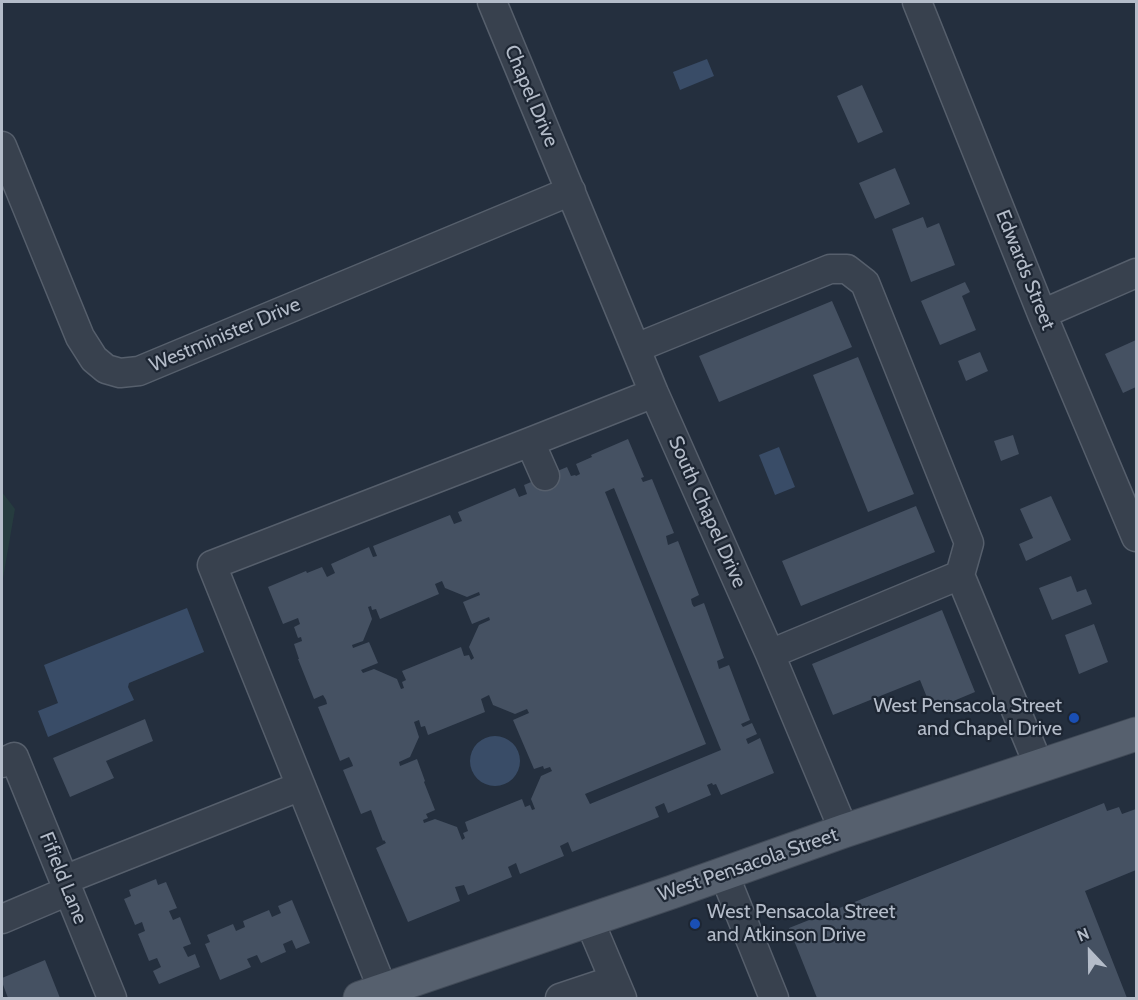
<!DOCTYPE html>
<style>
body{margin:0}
#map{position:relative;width:1138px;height:1000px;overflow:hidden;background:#242f3e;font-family:Cabin,sans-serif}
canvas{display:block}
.frame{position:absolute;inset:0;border:3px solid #b4bcc9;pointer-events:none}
.north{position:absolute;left:1060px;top:922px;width:60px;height:60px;-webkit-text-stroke:4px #1d2633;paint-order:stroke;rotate:338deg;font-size:16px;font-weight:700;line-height:24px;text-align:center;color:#b4bcc9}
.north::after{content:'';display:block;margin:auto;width:21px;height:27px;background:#b4bcc9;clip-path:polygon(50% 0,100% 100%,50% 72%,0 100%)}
</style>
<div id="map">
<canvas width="1138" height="1000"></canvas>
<div class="frame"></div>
<div class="north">N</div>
</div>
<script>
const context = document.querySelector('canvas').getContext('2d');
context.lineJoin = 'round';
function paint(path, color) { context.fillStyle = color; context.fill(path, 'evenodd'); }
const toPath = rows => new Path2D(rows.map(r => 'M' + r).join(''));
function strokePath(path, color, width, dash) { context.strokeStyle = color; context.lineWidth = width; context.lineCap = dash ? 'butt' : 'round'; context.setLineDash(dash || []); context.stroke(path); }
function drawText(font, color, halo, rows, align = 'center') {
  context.font = font + ' Cabin,sans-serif'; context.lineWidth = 4.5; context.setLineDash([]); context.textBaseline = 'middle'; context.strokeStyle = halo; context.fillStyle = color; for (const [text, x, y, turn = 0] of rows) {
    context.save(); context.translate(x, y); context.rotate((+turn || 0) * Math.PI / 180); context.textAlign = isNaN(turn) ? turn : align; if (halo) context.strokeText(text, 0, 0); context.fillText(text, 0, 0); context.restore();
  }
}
paint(toPath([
 [2,492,15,509,2,584]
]), '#263c3f');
paint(toPath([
 [707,59,714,76,680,90,673,72],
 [779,447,795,487,775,495,759,455],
 [187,608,204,652,129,683,128,687,134,700,48,737,38,711,58,703,44,665],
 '470 761a25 25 0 1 1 50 0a25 25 0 1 1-50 0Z'
]), '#394c67');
paint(toPath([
 [862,85,883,132,858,143,837,96],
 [895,168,910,204,875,219,859,183],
 [923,217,927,228,939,223,955,265,911,282,892,229],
 [965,282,970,292,962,296,976,330,940,345,921,301],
 [832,301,852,347,719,402,699,356],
 [1136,340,1136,387,1123,393,1105,354],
 [980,352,988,371,966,381,958,361],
 [858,357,914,494,868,512,813,375],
 [1013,435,1019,454,1001,461,994,441],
 [628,439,644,477,641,478,643,482,652,479,674,533,666,536,668,545,678,541,699,595,691,599,692,604,694,607,704,603,724,658,717,661,719,669,729,665,750,720,741,724,743,727,752,723,757,734,746,739,748,744,760,738,774,773,721,795,716,784,713,785,712,783,707,785,711,795,668,813,664,803,655,807,659,817,572,852,568,842,560,846,564,856,520,874,516,863,508,867,512,877,468,895,464,885,455,887,460,901,408,922,376,848,386,843,384,840,383,841,371,810,361,814,343,770,353,766,352,763,349,757,340,761,318,707,327,704,326,700,323,695,314,699,298,659,299,659,294,644,302,641,301,637,298,638,294,627,300,624,298,618,283,624,268,587,306,571,307,573,322,567,327,577,335,573,331,564,369,547,373,557,377,556,373,546,450,515,454,524,462,521,458,512,515,488,519,497,527,494,524,485,567,467,571,476,575,475,576,476,580,474,576,464,592,457,591,455],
 [614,488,721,750,590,804,585,794,706,744,605,492],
 [442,581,445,588,467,597,479,592,480,595,463,602,472,624,489,617,490,620,479,625,469,647,474,658,471,660,469,655,464,656,461,647,402,671,406,680,402,682,404,688,401,689,397,679,374,669,363,673,361,670,378,663,369,642,353,648,352,645,363,641,372,619,368,607,371,606,372,610,376,609,380,619,439,594,435,584],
 [489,695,493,705,515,714,527,709,529,713,513,720,534,769,543,766,544,769,550,767,552,771,541,776,531,799,535,809,532,810,530,805,525,807,522,799,465,822,468,831,463,833,465,838,462,840,457,827,435,819,424,823,423,820,428,818,426,814,435,810,424,782,425,781,417,759,400,766,399,762,410,757,419,737,414,722,419,720,421,727,425,726,428,735,485,712,481,699],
 [1051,496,1071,540,1026,561,1019,544,1033,538,1020,509],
 [916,506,935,552,801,606,782,561],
 [1071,576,1077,592,1086,589,1092,604,1052,620,1039,588],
 [942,610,975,692,932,710,920,680,833,715,812,664],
 [1094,624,1108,662,1079,674,1065,635],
 [145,719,153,741,106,761,114,778,70,797,53,758],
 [1104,803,1107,811,1119,807,1122,814,1136,809,1136,870,1085,891,1127,998,817,998,789,928],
 [156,879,158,885,166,882,177,908,169,911,173,920,180,917,191,944,183,947,188,957,195,954,200,967,159,984,153,971,161,967,157,958,149,961,138,934,145,931,142,922,135,925,124,899,131,896,129,890],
 [292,900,310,943,296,949,292,940,283,944,286,952,261,963,257,955,247,959,251,967,220,980,205,944,210,942,207,935,233,924,236,931,245,927,243,921,269,910,272,917,281,913,278,906],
 [45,960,60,998,8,998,2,982,2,978]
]), '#455162');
const minor = toPath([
 [492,2,654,393,770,654,844,831],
 [917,2,1042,314,1136,537],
 [2,146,80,337,94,359,106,369,120,373,139,371,571,191],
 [1042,314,1136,273],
 [636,348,830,269,847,269,865,283,969,543,960,575,1039,766],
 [530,442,545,476],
 [770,654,960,575],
 [2,763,14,757,112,998],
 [724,874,774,998],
 [64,880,301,786],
 [2,919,68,891],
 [589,920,622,998],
 [383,990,212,565,530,442,654,393],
 [560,998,614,980]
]);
const major = toPath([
 [360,998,672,892,844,831,1136,734]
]);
strokePath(minor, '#565f6c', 31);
strokePath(major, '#414a57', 35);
strokePath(minor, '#38414e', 28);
strokePath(major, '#56606e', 33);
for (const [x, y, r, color] of [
 [1074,718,6,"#1a4fb4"],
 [695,924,6,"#1a4fb4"]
]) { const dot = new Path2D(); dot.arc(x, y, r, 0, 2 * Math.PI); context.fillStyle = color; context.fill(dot); strokePath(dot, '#1d2633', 2); }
drawText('20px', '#b4bcc9', '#1d2633', [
 ["Chapel Drive",531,96,67],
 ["Edwards Street",1025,270,68],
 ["Westminister Drive",225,335,-23],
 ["South Chapel Drive",707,512,66],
 ["West Pensacola Street",748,865,-19],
 ["Fifield Lane",63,878,68]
]);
drawText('20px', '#b4bcc9', '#1d2633', [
 ["West Pensacola Street",1062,706],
 ["and Chapel Drive",1062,729],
 ["West Pensacola Street",707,912,"left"],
 ["and Atkinson Drive",707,935,"left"]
], 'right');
</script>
